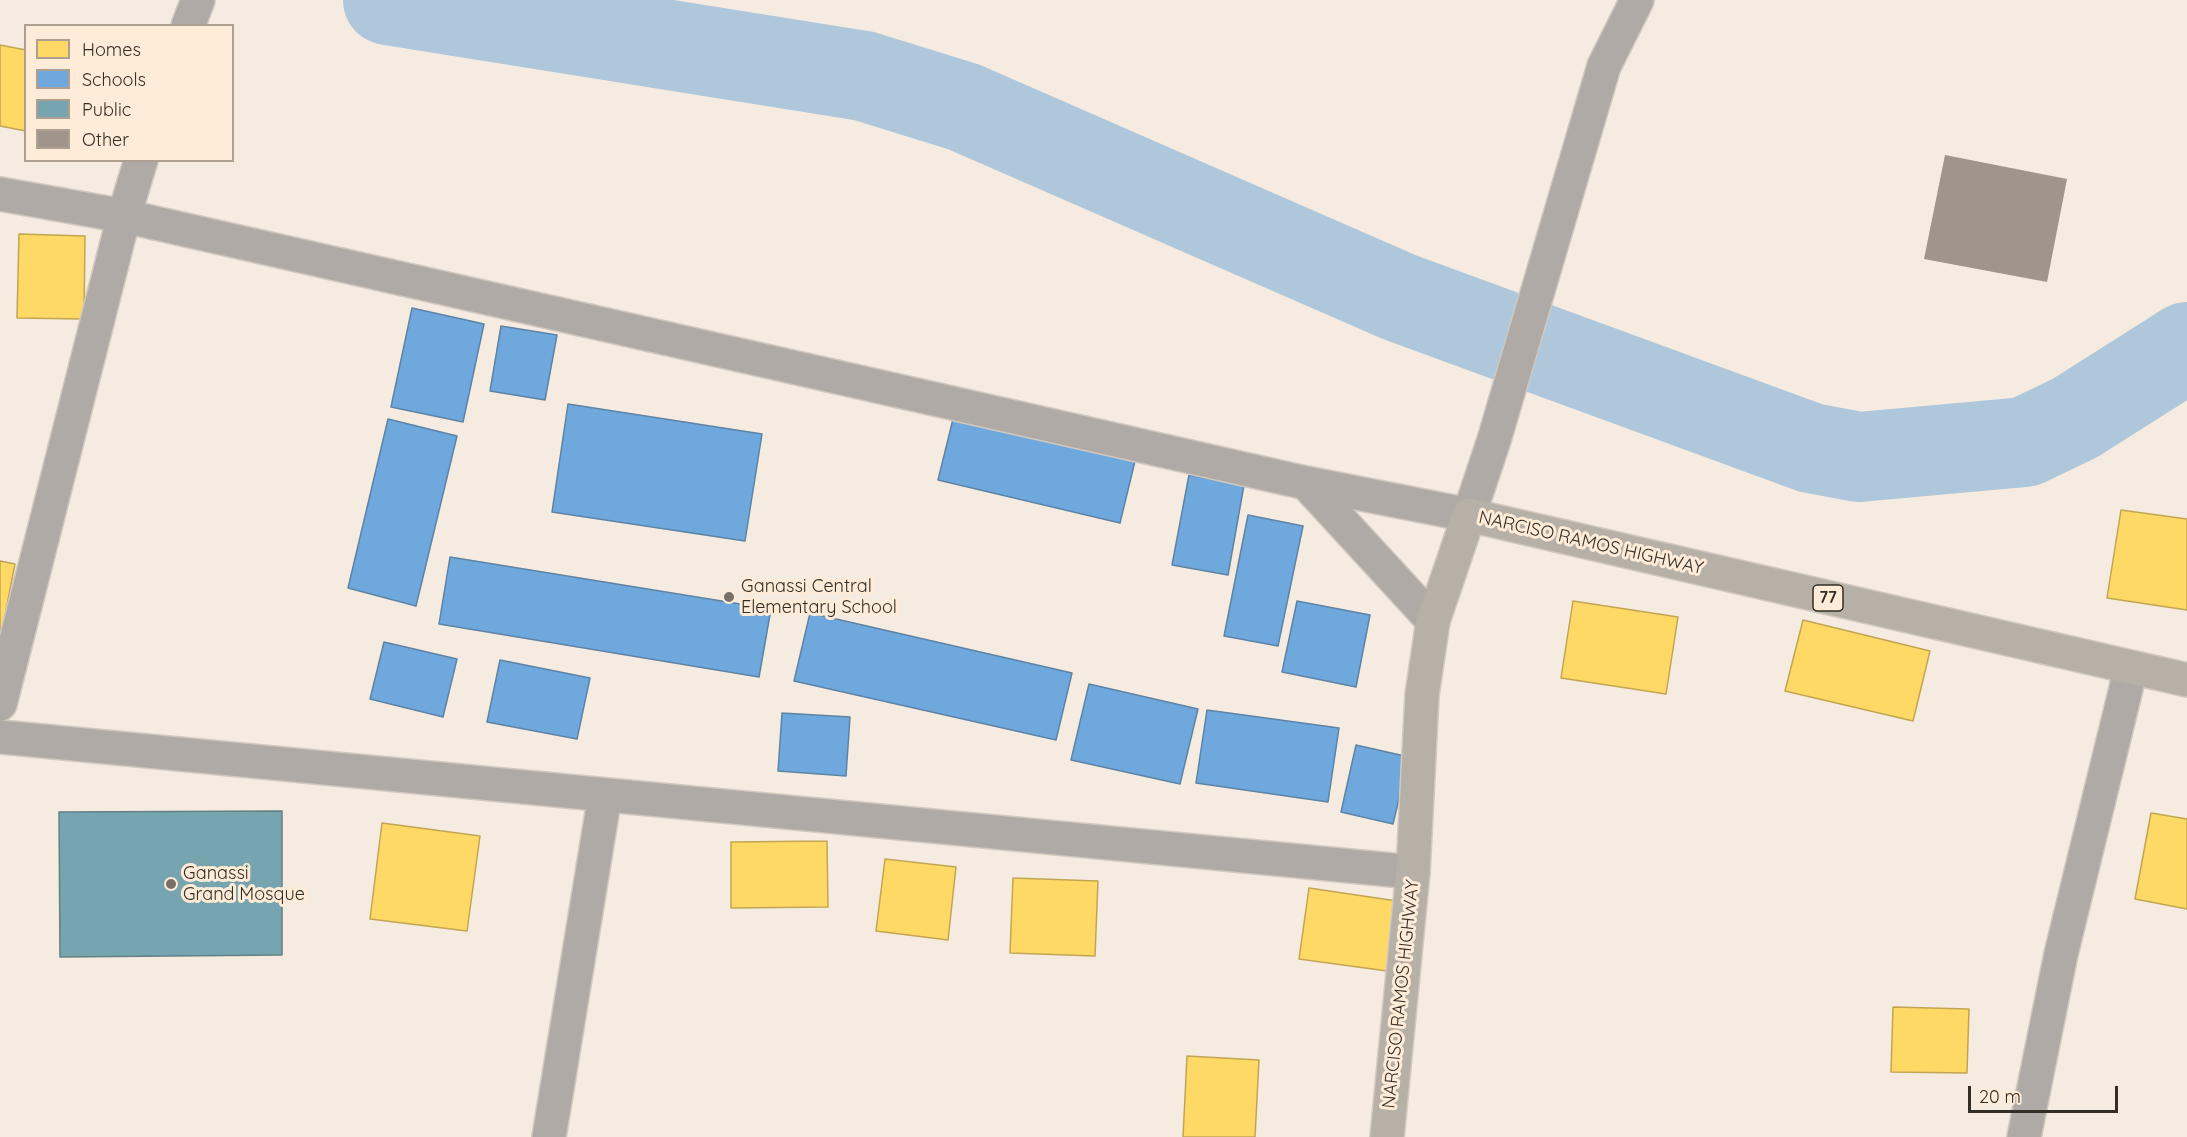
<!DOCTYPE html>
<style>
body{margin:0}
#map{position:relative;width:2187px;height:1137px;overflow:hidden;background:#f6ebe0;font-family:Quicksand,sans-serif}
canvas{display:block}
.legend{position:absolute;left:24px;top:24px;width:210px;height:138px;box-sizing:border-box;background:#feecd8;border:2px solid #ada090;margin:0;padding:8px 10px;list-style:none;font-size:18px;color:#342d25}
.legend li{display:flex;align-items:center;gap:12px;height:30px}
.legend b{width:30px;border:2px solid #ada090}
.scale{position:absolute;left:1968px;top:1086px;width:150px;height:27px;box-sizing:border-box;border:3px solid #342d25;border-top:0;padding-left:8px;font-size:18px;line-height:21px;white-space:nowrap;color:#342d25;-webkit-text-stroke:4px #feecd8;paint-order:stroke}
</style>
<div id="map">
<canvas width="2187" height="1137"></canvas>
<ul class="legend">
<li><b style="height:16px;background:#ffd966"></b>Homes</li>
<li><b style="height:16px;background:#6fa8dc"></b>Schools</li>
<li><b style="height:16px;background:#76a5af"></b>Public</li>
<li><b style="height:16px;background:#a0948b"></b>Other</li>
</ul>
<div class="scale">20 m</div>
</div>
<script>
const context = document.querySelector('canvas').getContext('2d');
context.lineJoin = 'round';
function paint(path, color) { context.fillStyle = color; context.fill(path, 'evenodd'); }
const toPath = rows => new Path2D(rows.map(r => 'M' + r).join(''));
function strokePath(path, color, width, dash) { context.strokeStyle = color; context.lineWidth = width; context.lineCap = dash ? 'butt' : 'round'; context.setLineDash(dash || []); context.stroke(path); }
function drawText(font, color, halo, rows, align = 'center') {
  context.font = font + ' Quicksand,sans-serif'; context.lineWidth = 6; context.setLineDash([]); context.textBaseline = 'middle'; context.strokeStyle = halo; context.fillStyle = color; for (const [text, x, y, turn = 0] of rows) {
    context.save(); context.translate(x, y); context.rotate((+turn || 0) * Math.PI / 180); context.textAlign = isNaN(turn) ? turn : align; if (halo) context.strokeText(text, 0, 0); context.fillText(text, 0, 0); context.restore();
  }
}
const homes = toPath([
 [0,45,26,50,26,131,0,126,0,45],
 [19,234,85,236,84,319,17,318,19,234],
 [2121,510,2187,519,2187,610,2107,598,2121,510],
 [0,561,15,564,0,641,0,561],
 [1573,601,1678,617,1666,694,1561,678,1573,601],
 [1803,620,1930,651,1913,721,1785,691,1803,620],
 [2151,813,2187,819,2187,909,2135,899,2151,813],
 [382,823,480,836,467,931,370,919,382,823],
 [827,841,828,907,731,908,731,842,827,841],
 [885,859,956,867,948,940,876,931,885,859],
 [1013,878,1098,881,1095,956,1010,953,1013,878],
 [1309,888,1397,901,1387,971,1299,959,1309,888],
 [1893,1007,1969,1009,1967,1073,1891,1072,1893,1007],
 [1187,1056,1259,1060,1255,1137,1183,1137,1187,1056]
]);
paint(homes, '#ffd966');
strokePath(homes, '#c2a552', 1.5);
const schools = toPath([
 [412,308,484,324,463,422,391,407,412,308],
 [501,326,557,335,545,400,490,391,501,326],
 [568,404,762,434,745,541,552,512,568,404],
 [954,415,1136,457,1120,523,938,480,954,415],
 [388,419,457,436,416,606,348,588,388,419],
 [1189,475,1244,485,1228,575,1172,565,1189,475],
 [1248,515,1303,526,1278,646,1224,636,1248,515],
 [450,557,771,609,759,677,439,624,450,557],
 [1297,601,1370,615,1356,687,1282,672,1297,601],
 [810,613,1072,673,1056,740,794,681,810,613],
 [384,642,457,659,443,717,370,699,384,642],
 [500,660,590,678,577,739,487,722,500,660],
 [1089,684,1198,709,1180,784,1071,760,1089,684],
 [1207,710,1339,728,1328,802,1196,783,1207,710],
 [782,713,850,717,846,776,778,771,782,713],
 [1356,745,1409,757,1393,824,1341,812,1356,745]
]);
paint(schools, '#6fa8dc');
strokePath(schools, '#5d83a5', 1.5);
const public = toPath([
 [282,811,282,955,60,957,59,812,282,811]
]);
paint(public, '#76a5af');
strokePath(public, '#628186', 1.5);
strokePath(toPath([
 [388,0,864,76,964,107,1399,297,1811,448,1859,457,2025,442,2075,418,2187,347]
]), '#aec7da', 90);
paint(toPath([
 [1945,155,2067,179,2047,282,1924,259]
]), '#a0948b');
const minor = toPath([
 [188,26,198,0],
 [0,194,124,216,1306,483,1469,515],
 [1306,483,1433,621],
 [0,704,124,216,141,160],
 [0,737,1413,872],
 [549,1137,605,795],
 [2024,1137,2061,954,2131,668]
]);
const tertiary = toPath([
 [1469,515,1494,440,1604,66,1637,0]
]);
const trunk = toPath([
 [1387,1137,1413,872,1422,695,1433,621,1469,515,2187,680]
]);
strokePath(minor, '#d1c9c0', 36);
strokePath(tertiary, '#d1c9c0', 36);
strokePath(trunk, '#d1c9c0', 36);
strokePath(minor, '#afaaa5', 33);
strokePath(tertiary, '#afaaa5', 33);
strokePath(trunk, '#b7b0a7', 33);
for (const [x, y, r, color] of [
 [729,597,6,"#787066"],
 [171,884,6,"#787066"]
]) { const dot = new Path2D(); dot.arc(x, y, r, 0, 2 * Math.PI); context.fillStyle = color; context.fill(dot); strokePath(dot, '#feecd8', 2); }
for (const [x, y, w] of [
 [1828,598,30]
]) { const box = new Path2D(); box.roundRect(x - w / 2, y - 13, w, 26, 4.5); context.fillStyle = '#feecd8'; context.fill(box); strokePath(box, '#342d25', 1.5); }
drawText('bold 16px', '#342d25', null, [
 ["77",1828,598]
]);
drawText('18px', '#342d25', '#feecd8', [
 ["NARCISO RAMOS HIGHWAY",1591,543,13],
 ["NARCISO RAMOS HIGHWAY",1401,994,-84]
]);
drawText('18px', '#342d25', '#feecd8', [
 ["Ganassi Central",741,587],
 ["Elementary School",741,608],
 ["Ganassi",183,874],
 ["Grand Mosque",183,895]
], 'left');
</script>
